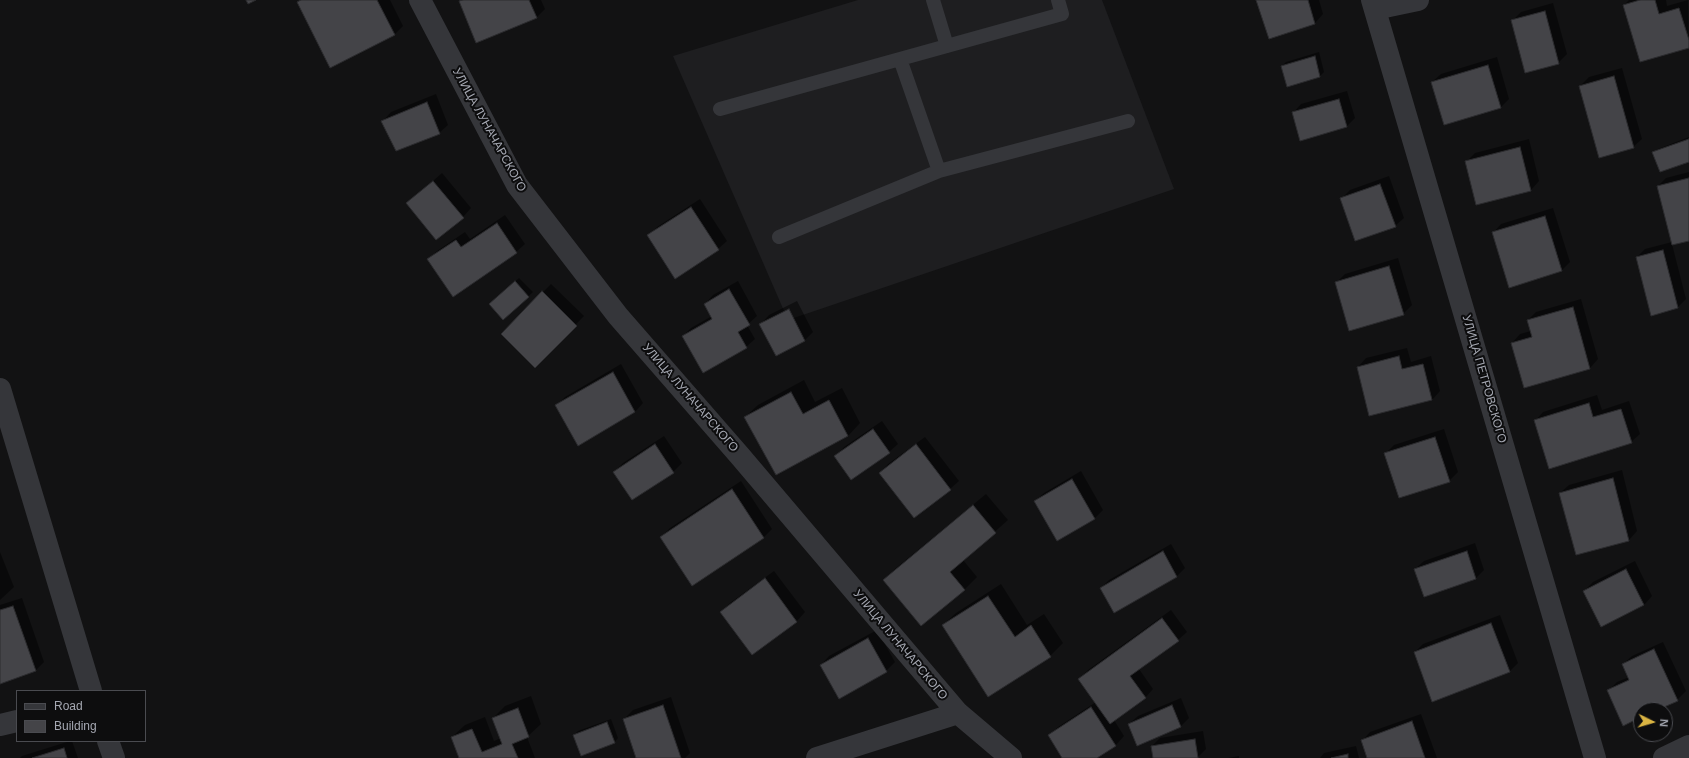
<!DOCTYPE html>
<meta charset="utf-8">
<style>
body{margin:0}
#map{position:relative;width:1689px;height:758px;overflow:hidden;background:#121213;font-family:Arial,sans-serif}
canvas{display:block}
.legend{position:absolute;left:16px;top:690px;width:130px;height:52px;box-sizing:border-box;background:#0d0d0e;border:1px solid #4a4b50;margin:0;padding:5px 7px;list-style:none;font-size:12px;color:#a5a8b2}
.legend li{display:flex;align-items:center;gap:8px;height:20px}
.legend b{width:20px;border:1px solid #4a4b50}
.north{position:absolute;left:1633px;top:702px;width:40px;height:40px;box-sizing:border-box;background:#0d0d0e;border:1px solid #4a4b50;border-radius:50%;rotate:95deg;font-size:11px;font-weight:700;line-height:16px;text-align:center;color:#a5a8b2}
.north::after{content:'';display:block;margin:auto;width:14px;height:18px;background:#dab443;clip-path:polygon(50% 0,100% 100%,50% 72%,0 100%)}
</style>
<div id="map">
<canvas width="1689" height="758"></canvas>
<ul class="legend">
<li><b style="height:5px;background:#35363a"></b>Road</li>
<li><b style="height:11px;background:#444448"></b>Building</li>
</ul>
<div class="north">N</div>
</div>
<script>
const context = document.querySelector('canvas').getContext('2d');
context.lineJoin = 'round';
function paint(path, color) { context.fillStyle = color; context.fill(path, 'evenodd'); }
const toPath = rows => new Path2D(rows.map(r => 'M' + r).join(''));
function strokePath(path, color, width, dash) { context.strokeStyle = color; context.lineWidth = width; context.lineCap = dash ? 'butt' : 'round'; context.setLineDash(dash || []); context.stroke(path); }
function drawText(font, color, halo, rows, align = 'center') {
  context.font = font + ' Arial,sans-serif'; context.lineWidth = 4; context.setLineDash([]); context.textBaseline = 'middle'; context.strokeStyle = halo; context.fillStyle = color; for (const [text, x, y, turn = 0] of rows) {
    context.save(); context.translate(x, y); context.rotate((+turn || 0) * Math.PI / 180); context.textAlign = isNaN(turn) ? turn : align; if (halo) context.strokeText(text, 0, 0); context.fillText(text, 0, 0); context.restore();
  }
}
paint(toPath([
 [858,0,1102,0,1174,189,788,320,673,56]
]), '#1e1e20');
paint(toPath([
 [301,0,390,0,403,26,395,34,298,2],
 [462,0,541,0,545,9,536,18,460,2],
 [1257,0,1319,0,1323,14,1315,23,1269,37],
 [1629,0,1666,0,1667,6,1688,0,1689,47,1624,5],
 [1553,3,1567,54,1558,63,1512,21,1521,12],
 [1319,52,1324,72,1320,76,1287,86,1282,66,1286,62],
 [1497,57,1509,99,1501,107,1445,124,1432,82,1441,74],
 [1622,68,1642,139,1633,147,1580,86,1589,77],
 [1347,91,1355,118,1346,127,1293,113,1301,104],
 [436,94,448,125,439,133,383,121,391,112],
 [1689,137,1689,161,1654,153,1658,149],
 [1529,139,1539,181,1531,190,1466,162,1475,153],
 [1689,172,1689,240,1672,244,1686,299,1678,307,1652,314,1637,257,1645,249,1672,242,1658,186,1666,178],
 [442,173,471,208,463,217,408,203],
 [1389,176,1404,218,1395,226,1341,199,1350,190],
 [700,199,727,241,718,249,649,236,657,227],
 [1553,208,1570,262,1562,270,1493,233,1501,224],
 [505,215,525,244,516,252,453,295,429,259,437,251,465,232,470,239],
 [1398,258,1412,305,1403,314,1337,282,1345,274],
 [519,278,533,292,504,319,494,300],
 [738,281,757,316,747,325,755,339,746,347,683,336,691,328,712,316,705,304,713,295],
 [551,284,584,316,535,366,502,334],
 [1581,299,1598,359,1590,368,1524,387,1512,343,1520,334,1531,331,1528,320,1536,312],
 [797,301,813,332,804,341,761,324,769,315],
 [1407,348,1411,362,1431,356,1440,391,1432,400,1358,367,1366,358],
 [621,364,643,403,635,412,556,406,565,397],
 [804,380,815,402,842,388,860,423,848,436,776,474,745,417,758,405],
 [1597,395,1602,410,1629,401,1640,434,1631,442,1535,421,1543,412],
 [882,421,898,444,889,452,836,456,844,447],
 [1444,429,1458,472,1449,481,1385,454,1394,445],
 [664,436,682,463,673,472,633,499,614,472,623,463],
 [925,437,959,481,950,489,880,473,888,464],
 [1622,470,1637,531,1629,540,1576,554,1560,493,1569,485],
 [1081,471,1103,510,1095,518,1058,540,1035,501,1044,493],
 [741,481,772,529,764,537,692,584,661,537,670,528],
 [986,494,1008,520,963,560,977,577,965,589,921,625,884,580,896,568],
 [1475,543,1484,570,1476,578,1415,569,1424,561],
 [1171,544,1185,568,1177,576,1115,612,1101,588,1109,580],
 [0,552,14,587,0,600],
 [1635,561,1652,596,1644,605,1584,591,1593,582],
 [774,571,805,612,797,621,752,653,722,612,730,603],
 [1001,584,1027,625,1044,614,1063,643,1050,656,989,696,943,625,956,613],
 [22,598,44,662,35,671,0,683,0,605],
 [1171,610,1187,632,1178,640,1139,669,1153,689,1145,698,1114,720,1124,736,1116,745,1095,758,1064,758,1049,736,1058,727,1096,702,1079,679,1088,670],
 [1500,615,1518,663,1510,671,1415,652,1423,644],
 [877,630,895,662,886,671,840,698,821,665,829,656],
 [1663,642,1686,691,1677,700,1654,710,1641,710,1641,716,1608,691,1617,682,1629,677,1623,664,1632,656],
 [531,696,541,724,527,737,535,758,460,758,452,737,465,725,485,717,494,741,501,738,493,718,505,706],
 [671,697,690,753,685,758,637,758,624,719,633,710],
 [1181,698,1189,718,1181,726,1129,724,1138,716],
 [1421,714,1437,758,1368,758,1362,741,1370,732],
 [611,719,618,738,614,743,574,735,578,731],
 [1203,731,1206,749,1198,757,1154,758,1152,746,1160,738],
 [70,741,72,741,78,758,20,758,22,756],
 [1356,746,1359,758,1320,758,1324,753],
 [1239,756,1239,758,1228,758]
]), '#0007');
const building = toPath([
 [246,0,256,0,248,4,246,0],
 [301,0,377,0,395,35,330,68,297,2,301,0],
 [463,0,529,0,537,18,476,43,459,1,463,0],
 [1256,0,1308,0,1315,24,1269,39,1256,0],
 [1640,0,1655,0,1659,14,1679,8,1689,40,1689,48,1640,62,1623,5,1640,0],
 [1545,11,1559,64,1525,73,1511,20,1545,11],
 [1315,56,1320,77,1287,87,1281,66,1315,56],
 [1488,65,1501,108,1444,125,1431,82,1488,65],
 [1614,76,1634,148,1599,158,1579,86,1614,76],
 [1339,99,1347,127,1300,141,1292,112,1339,99],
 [427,102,440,134,396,151,381,121,427,102],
 [1689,139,1689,162,1660,172,1652,152,1689,139],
 [1520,147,1531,191,1476,205,1465,161,1520,147],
 [1689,178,1689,241,1672,245,1657,186,1689,178],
 [433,181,464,218,436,240,406,203,433,181],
 [1380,184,1396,227,1355,241,1340,198,1380,184],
 [691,207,719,250,675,279,647,235,691,207],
 [1545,216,1562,271,1509,288,1492,232,1545,216],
 [497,223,517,253,453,297,427,259,456,240,461,247,497,223],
 [1663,250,1678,308,1651,316,1636,257,1663,250],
 [1389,266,1404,315,1349,331,1335,282,1389,266],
 [515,281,529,297,503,320,489,304,515,281],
 [729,289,750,325,738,332,747,348,703,373,682,336,712,319,704,304,729,289],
 [542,291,577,326,535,368,501,334,542,291],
 [1573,307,1590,369,1524,388,1511,343,1532,337,1527,320,1573,307],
 [789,309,805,341,776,356,759,324,789,309],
 [1399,356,1402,369,1423,364,1432,400,1369,416,1357,367,1399,356],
 [613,372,635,412,578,446,555,405,613,372],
 [791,392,803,414,829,400,848,436,776,475,744,417,791,392],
 [1589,403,1593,417,1621,409,1632,443,1549,469,1534,420,1589,403],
 [873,429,890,453,851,480,834,456,873,429],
 [1435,437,1450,482,1399,498,1384,453,1435,437],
 [655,444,674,473,632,500,613,472,655,444],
 [916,444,951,490,914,518,879,473,916,444],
 [1613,478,1629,541,1576,555,1559,493,1613,478],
 [1072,479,1095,519,1057,541,1034,501,1072,479],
 [732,489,764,538,692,586,660,537,732,489],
 [973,505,996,533,950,572,965,590,921,626,883,580,973,505],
 [1163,551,1177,577,1114,613,1100,588,1163,551],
 [1467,551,1476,579,1424,597,1414,569,1467,551],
 [1626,569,1644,605,1601,627,1583,591,1626,569],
 [765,578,797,622,752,655,720,612,765,578],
 [988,596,1015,637,1031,625,1051,657,988,697,942,625,988,596],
 [13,606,36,671,0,684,0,610,13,606],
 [1162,618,1179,641,1130,676,1146,698,1110,724,1078,679,1162,618],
 [1491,623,1510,672,1432,702,1414,652,1491,623],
 [868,638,887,672,839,699,820,665,868,638],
 [1654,649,1678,701,1657,710,1641,710,1641,717,1623,726,1607,690,1629,680,1622,664,1654,649],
 [663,705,681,758,636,758,623,719,663,705],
 [1172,705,1181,727,1137,746,1128,724,1172,705],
 [1091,707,1116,746,1097,758,1062,758,1048,735,1091,707],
 [518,708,529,737,512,744,518,758,459,758,451,737,472,729,482,752,502,744,492,718,518,708],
 [1412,721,1425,758,1367,758,1361,740,1412,721],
 [607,722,615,743,581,756,573,735,607,722],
 [1195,739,1198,758,1153,758,1151,746,1195,739],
 [64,748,67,758,32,758,64,748],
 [1348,754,1348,758,1331,758,1348,754]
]);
paint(building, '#444448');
strokePath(building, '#2c2c2f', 1);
strokePath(toPath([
 [933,0,947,46],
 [900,59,939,171,1128,121],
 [720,109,1062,14,1058,0],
 [779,237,939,171]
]), '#35363a', 14);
strokePath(toPath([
 [420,0,517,185,618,316,740,456,958,713,1011,758],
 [1372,0,1595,758],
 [1375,9,1418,0],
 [0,389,91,691],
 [0,725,17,721],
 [108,741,114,758],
 [817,758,958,713],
 [1664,758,1689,746]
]), '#35363a', 22);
drawText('12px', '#a5a8b2', '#0d0d0e', [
 ["УЛИЦА ЛУНАЧАРСКОГО",489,130,61],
 ["УЛИЦА ПЕТРОВСКОГО",1484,379,74],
 ["УЛИЦА ЛУНАЧАРСКОГО",690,398,49],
 ["УЛИЦА ЛУНАЧАРСКОГО",900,645,50]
]);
</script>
